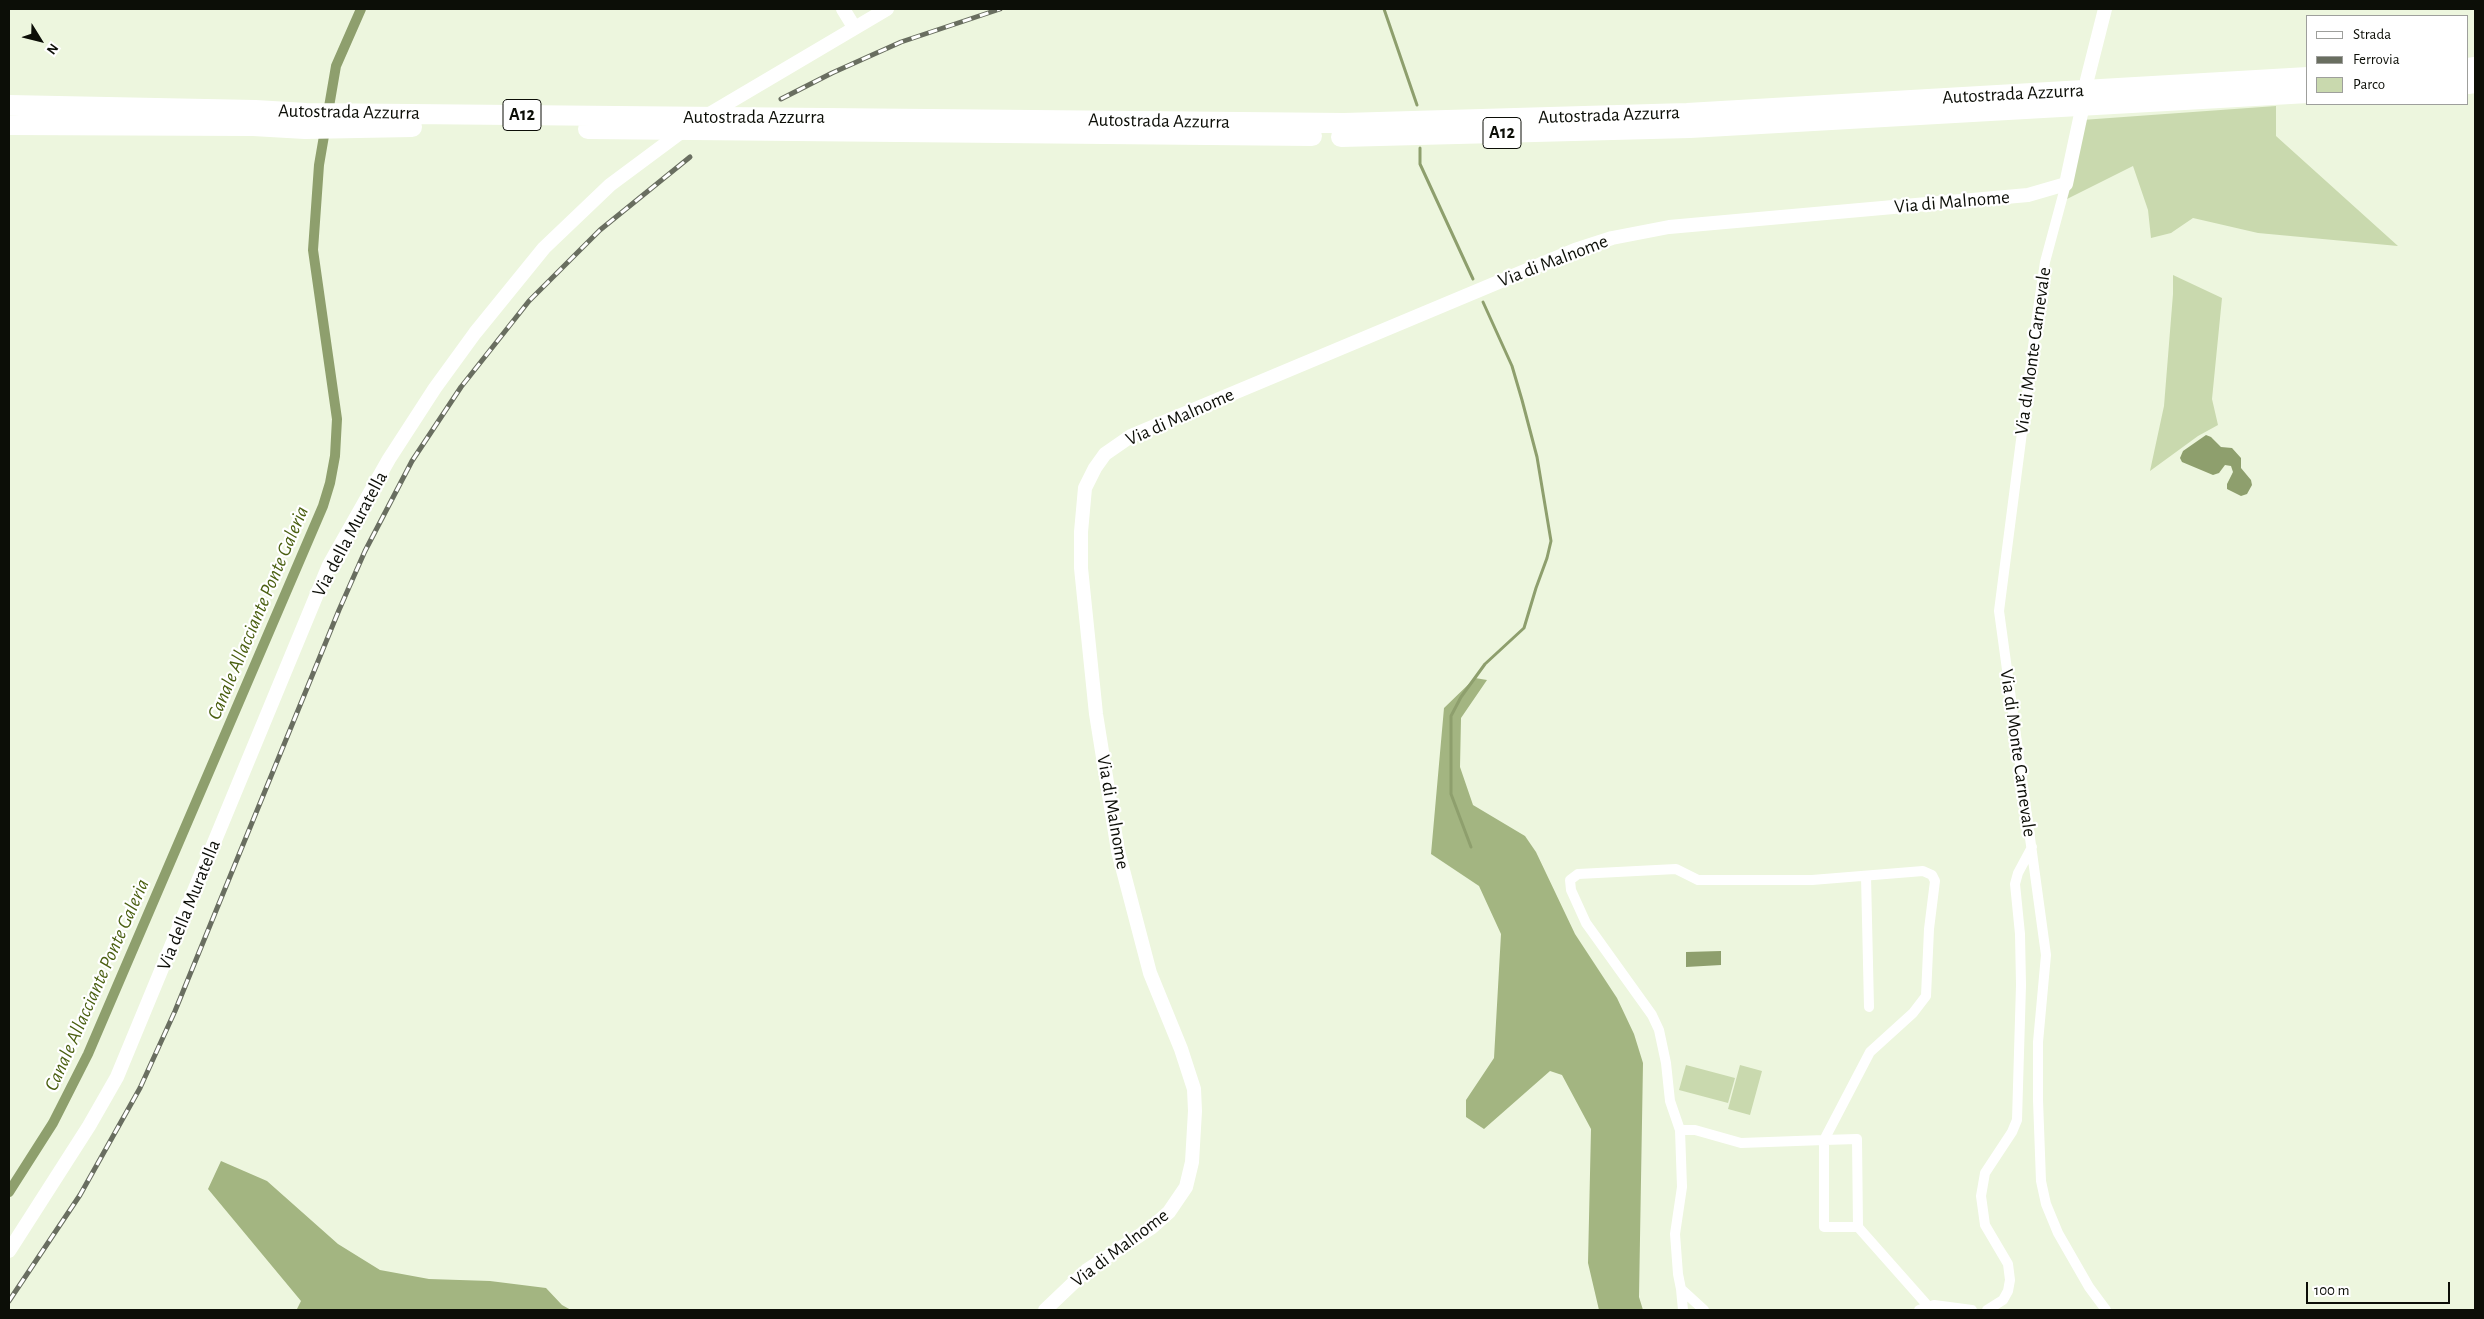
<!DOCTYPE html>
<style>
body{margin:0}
#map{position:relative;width:2484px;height:1319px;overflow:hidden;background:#edf6de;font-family:"Alegreya Sans",sans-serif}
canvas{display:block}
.frame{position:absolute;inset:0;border:10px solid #0c0e07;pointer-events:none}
.legend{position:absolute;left:2306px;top:15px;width:162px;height:90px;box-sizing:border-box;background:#fff;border:1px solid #9e9f9c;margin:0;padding:6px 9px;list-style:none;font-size:15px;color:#0c0e07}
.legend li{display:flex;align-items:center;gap:10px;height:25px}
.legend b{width:25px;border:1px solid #9e9f9c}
.north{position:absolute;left:15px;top:15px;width:50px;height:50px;-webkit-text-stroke:4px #fff;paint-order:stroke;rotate:126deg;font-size:14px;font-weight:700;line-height:20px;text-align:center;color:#0c0e07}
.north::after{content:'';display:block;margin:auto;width:18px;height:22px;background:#0c0e07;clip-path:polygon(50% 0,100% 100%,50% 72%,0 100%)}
.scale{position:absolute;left:2306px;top:1282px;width:144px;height:22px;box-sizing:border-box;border:2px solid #0c0e07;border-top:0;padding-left:6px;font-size:15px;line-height:18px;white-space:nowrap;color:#0c0e07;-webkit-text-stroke:4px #fff;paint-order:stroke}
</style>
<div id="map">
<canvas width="2484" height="1319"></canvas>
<div class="frame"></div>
<ul class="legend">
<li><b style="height:6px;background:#fff"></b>Strada</li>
<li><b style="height:6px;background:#696e60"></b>Ferrovia</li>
<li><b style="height:14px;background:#c9d9ae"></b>Parco</li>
</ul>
<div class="north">N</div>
<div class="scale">100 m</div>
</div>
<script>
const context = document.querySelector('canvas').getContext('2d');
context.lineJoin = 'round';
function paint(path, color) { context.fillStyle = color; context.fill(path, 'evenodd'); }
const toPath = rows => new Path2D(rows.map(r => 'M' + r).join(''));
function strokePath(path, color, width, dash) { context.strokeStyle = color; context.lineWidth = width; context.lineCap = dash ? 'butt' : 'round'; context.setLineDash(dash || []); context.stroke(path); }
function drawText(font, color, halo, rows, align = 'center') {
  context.font = font + ' "Alegreya Sans",sans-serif'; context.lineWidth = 4.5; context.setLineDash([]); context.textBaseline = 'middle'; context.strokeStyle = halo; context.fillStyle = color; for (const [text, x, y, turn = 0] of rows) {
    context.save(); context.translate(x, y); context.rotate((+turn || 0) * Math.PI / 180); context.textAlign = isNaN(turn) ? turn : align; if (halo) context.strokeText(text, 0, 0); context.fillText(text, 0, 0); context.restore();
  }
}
paint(toPath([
 [2276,106,2276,136,2398,246,2258,233,2193,218,2171,233,2151,238,2148,210,2133,166,2063,201,2082,120],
 [2173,275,2222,298,2212,399,2218,425,2198,436,2150,471,2164,406,2173,294],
 [1686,1065,1735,1078,1728,1103,1679,1090],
 [1740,1065,1762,1071,1750,1115,1728,1109]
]), '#c9d9ae');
paint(toPath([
 [1475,678,1487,680,1461,718,1460,767,1473,805,1525,836,1536,852,1575,934,1617,998,1634,1034,1643,1063,1639,1297,1643,1310,1599,1310,1588,1263,1591,1129,1562,1075,1550,1071,1484,1129,1466,1117,1466,1100,1494,1058,1501,934,1479,886,1431,854,1444,708],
 [221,1161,267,1181,338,1244,380,1270,429,1279,490,1281,546,1288,562,1305,571,1310,299,1310,297,1309,301,1301,208,1189]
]), '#a3b581');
paint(toPath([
 [2206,435,2211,437,2221,447,2232,448,2241,458,2241,468,2251,480,2252,485,2247,494,2241,496,2227,489,2227,484,2233,472,2231,466,2225,465,2219,473,2213,475,2182,462,2180,458,2183,451],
 [1721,951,1721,965,1686,967,1686,952]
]), '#8e9f6d');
strokePath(toPath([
 [1384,9,1417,105],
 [1420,148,1420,164,1473,279],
 [1471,847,1451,794,1451,716,1461,697,1485,664,1524,628,1536,588,1547,558,1551,541,1537,457,1522,400,1512,366,1483,302]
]), '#8e9f6d', 3);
strokePath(toPath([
 [9,1192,53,1123,88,1054,323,506,330,483,335,456,337,419,313,250,319,165,336,66,361,9]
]), '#8e9f6d', 10);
strokePath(toPath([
 [2066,184,2045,262,2037,316,1999,611,2046,955,2038,1042,2038,1100,2041,1181,2046,1204,2058,1233,2089,1287,2106,1310],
 [1866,876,1869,1007],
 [1680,1130,1695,1130,1741,1143,1824,1140,1870,1052,1913,1013,1926,996,1929,929,1935,881,1932,875,1923,871,1812,880,1698,880,1676,869,1578,874,1570,880,1571,890,1586,923,1652,1015,1659,1030,1666,1063,1670,1101,1680,1130,1682,1187,1675,1234,1678,1274,1681,1289,1704,1310],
 [1857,1139,1858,1227,1824,1227,1824,1140,1857,1139],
 [1858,1227,1928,1306],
 [1681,1289,1683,1310],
 [1919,1310,1934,1305,1972,1310],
 [1987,1310,2003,1300,2008,1291,2010,1280,2008,1264,1985,1225,1981,1196,1985,1173,2012,1132,2017,1120,2021,985,2020,934,2015,884,2018,873,2032,847]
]), '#fff', 10);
strokePath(toPath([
 [843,9,854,27],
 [2087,80,2105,9],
 [706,116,887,9],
 [9,1251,89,1126,117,1077,329,565,389,459,435,388,475,333,544,248,610,185,684,130],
 [1045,1310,1087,1270,1151,1228,1169,1212,1186,1187,1192,1162,1195,1111,1194,1089,1181,1049,1150,973,1118,851,1096,714,1081,568,1081,532,1085,488,1095,468,1105,454,1131,436,1575,250,1612,238,1669,227,2028,195,2066,184,2081,114]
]), '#fff', 14);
strokePath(toPath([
 [2468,68,2475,67],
 [2468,84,2475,83],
 [9,105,255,110,306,113,1344,123,1687,113,2308,77],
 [9,125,253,126,305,129,412,127],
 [588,129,1312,136],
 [1341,137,1690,128,2308,93]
]), '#fff', 20);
const rail = toPath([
 [781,99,832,73,901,42,1000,9],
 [9,1301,80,1195,140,1088,175,1011,339,610,365,551,412,461,461,387,529,301,600,230,690,157]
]);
strokePath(rail, '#696e60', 5);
strokePath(rail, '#fff', 3, [9]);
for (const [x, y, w] of [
 [522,115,38],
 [1502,133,38]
]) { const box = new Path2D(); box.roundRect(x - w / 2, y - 15.5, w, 31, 4); context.fillStyle = '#fff'; context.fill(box); strokePath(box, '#0c0e07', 1); }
drawText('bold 18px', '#0c0e07', null, [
 ["A12",522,115],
 ["A12",1502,133]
]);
drawText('19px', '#0c0e07', '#fff', [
 ["Autostrada Azzurra",2013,94,-3],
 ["Autostrada Azzurra",349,112,1],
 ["Autostrada Azzurra",1609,115,-2],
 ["Autostrada Azzurra",754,117],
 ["Autostrada Azzurra",1159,121,1],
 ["Via di Malnome",1952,202,-5],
 ["Via di Malnome",1553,261,-21],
 ["Via di Monte Carnevale",2033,351,-82],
 ["Via di Malnome",1180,417,-24],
 ["Via della Muratella",350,534,-62],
 ["Via di Monte Carnevale",2018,753,82],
 ["Via di Malnome",1113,812,80],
 ["Via della Muratella",189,905,-68],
 ["Via di Malnome",1120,1248,-37]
]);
drawText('italic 20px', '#4a5f10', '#fff', [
 ["Canale Allacciante Ponte Galeria",258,613,-67],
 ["Canale Allacciante Ponte Galeria",97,985,-66]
]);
</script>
